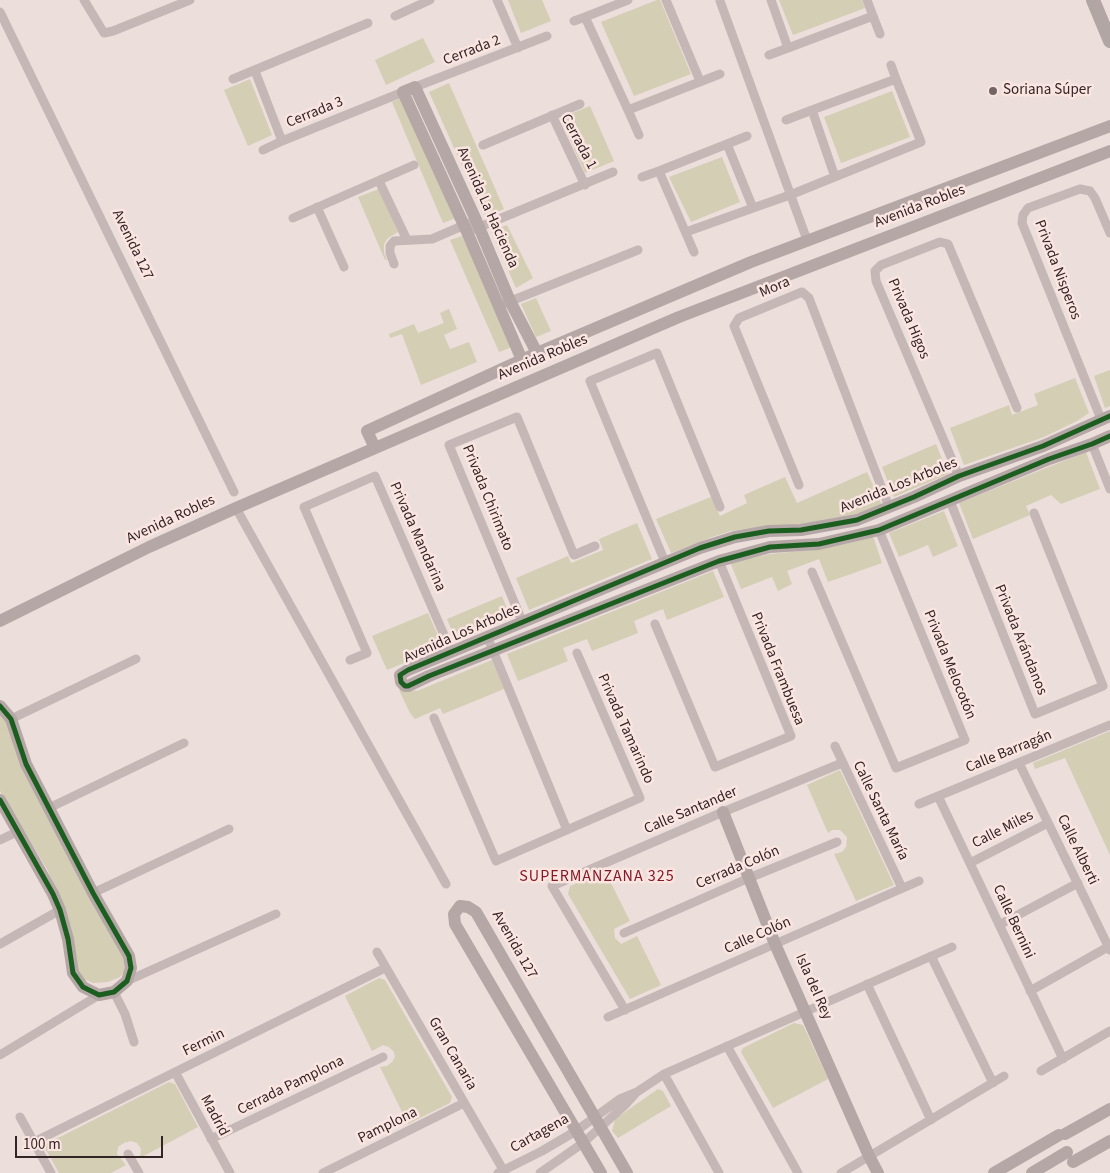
<!DOCTYPE html>
<meta charset="utf-8">
<style>
body{margin:0}
#map{position:relative;width:1110px;height:1173px;overflow:hidden;background:#ecdedb;font-family:"Source Sans 3",sans-serif}
canvas{display:block}
.scale{position:absolute;left:15px;top:1136px;width:148px;height:22px;box-sizing:border-box;border:2px solid #332425;border-top:0;padding-left:6px;font-size:15px;line-height:18px;white-space:nowrap;color:#332425;-webkit-text-stroke:4px #fae5e1;paint-order:stroke}
</style>
<div id="map">
<canvas width="1110" height="1173"></canvas>
<div class="scale">100 m</div>
</div>
<script>
const context = document.querySelector('canvas').getContext('2d');
context.lineJoin = 'round';
function paint(path, color) { context.fillStyle = color; context.fill(path, 'evenodd'); }
const toPath = rows => new Path2D(rows.map(r => 'M' + r).join(''));
function strokePath(path, color, width, dash) { context.strokeStyle = color; context.lineWidth = width; context.lineCap = dash ? 'butt' : 'round'; context.setLineDash(dash || []); context.stroke(path); }
function drawText(font, color, halo, rows, align = 'center') {
  context.font = font + ' "Source Sans 3",sans-serif'; context.lineWidth = 5; context.setLineDash([]); context.textBaseline = 'middle'; context.strokeStyle = halo; context.fillStyle = color; for (const [text, x, y, turn = 0] of rows) {
    context.save(); context.translate(x, y); context.rotate((+turn || 0) * Math.PI / 180); context.textAlign = isNaN(turn) ? turn : align; if (halo) context.strokeText(text, 0, 0); context.fillText(text, 0, 0); context.restore();
  }
}
paint(toPath([
 [508,0,542,0,551,21,521,33],
 [657,0,660,0,691,74,634,96,601,22],
 [779,0,862,0,865,8,793,35],
 [423,38,435,62,386,85,375,60],
 [250,79,272,135,248,146,224,90],
 [449,83,504,209,485,217,429,92],
 [892,91,910,137,841,163,824,117],
 [403,97,456,218,443,223,392,102],
 [590,106,614,161,585,173,560,118],
 [722,157,740,202,691,222,669,177],
 [379,189,398,232,388,238,384,244,384,253,387,260,385,260,358,197],
 [507,225,533,278,516,288,491,231],
 [462,236,515,346,499,352,450,240],
 [536,298,551,331,536,337,521,304],
 [449,309,457,329,444,335,450,349,469,342,477,362,421,385,402,334,390,338,389,334,414,324,418,333,444,323,440,313],
 [1110,370,1110,406,1105,408,1094,376],
 [1075,378,1089,413,1077,421,1044,437,964,465,950,428,1009,405,1012,415,1038,405,1034,394],
 [936,444,948,474,894,497,882,467],
 [1086,452,1100,489,1061,504,1051,495,1026,506,1030,515,973,539,959,503],
 [867,472,882,505,855,514,804,524,759,527,731,531,712,537,671,553,656,519,711,497,720,516,747,503,744,495,785,477,797,503],
 [944,511,958,546,933,557,928,545,899,557,889,533],
 [637,523,652,559,529,610,516,578,568,556,571,563,603,550,599,539],
 [873,536,882,563,828,582,819,559,787,571,792,584,778,591,772,577,741,589,730,562,771,554,822,549,849,543],
 [713,571,724,597,667,620,663,609,634,621,638,633,592,651,587,639,563,648,568,661,518,681,507,654],
 [502,596,511,618,456,641,447,619],
 [428,613,443,647,387,670,372,636],
 [492,660,504,689,443,714,440,708,415,719,410,713,399,690,403,688,417,691],
 [0,702,16,743,127,957,126,970,120,977,108,982,93,983,79,977,65,910,47,869,0,791],
 [1110,731,1110,855,1065,758,1035,769,1033,763],
 [840,770,894,885,856,901,834,854,842,852,846,847,847,837,840,830,832,830,828,833,807,785],
 [605,871,630,921,614,929,615,938,621,944,637,936,661,985,630,999,568,894,570,886],
 [379,978,385,980,452,1097,450,1103,408,1124,380,1067,387,1066,392,1062,395,1057,394,1052,389,1047,383,1045,372,1051,345,996],
 [794,1023,803,1025,828,1079,773,1108,741,1052,743,1048],
 [169,1082,175,1084,198,1127,140,1158,141,1149,137,1143,131,1141,124,1143,118,1147,117,1154,126,1165,111,1173,59,1173,45,1148,46,1144],
 [658,1089,663,1091,671,1106,618,1138,612,1131,615,1119]
]), '#d4ceb4');
strokePath(toPath([
 [84,0,104,33,113,31,190,0],
 [497,0,518,48],
 [628,0,585,17,628,110,720,74],
 [666,0,700,81],
 [771,0,788,48,873,16,867,0],
 [720,1,807,240],
 [0,12,234,492],
 [395,16,430,0],
 [873,16,880,34],
 [574,21,585,17],
 [769,55,788,48],
 [891,65,896,79],
 [255,71,282,141],
 [233,79,368,23],
 [415,87,547,36],
 [628,110,639,135],
 [552,115,585,185],
 [786,120,812,110],
 [727,144,747,136],
 [483,145,580,104],
 [263,150,282,141,403,92],
 [642,177,659,171],
 [379,181,407,240],
 [317,207,344,267],
 [753,208,790,195,921,142,896,79,812,110,835,177],
 [293,218,414,165],
 [475,229,613,172],
 [686,232,753,208,727,144,659,171,694,252],
 [394,264,390,253,390,246,394,241,432,239,469,223],
 [506,303,638,250],
 [1101,419,1022,223,1023,215,1028,208,1080,189,1090,191,1095,198,1110,233],
 [1092,444,1110,489],
 [959,476,876,281,875,271,881,265,940,242,948,244,1017,408],
 [799,485,734,326,739,318,802,292,809,298,889,507],
 [950,501,1035,714,1103,686,1034,513],
 [236,508,446,884],
 [665,562,590,381,657,353,720,507],
 [812,572,896,768,965,740,879,530],
 [522,621,449,445,517,417,574,555,595,546],
 [655,624,715,767,791,736,719,561],
 [487,636,567,830],
 [350,660,367,653,304,507,375,476,451,651],
 [434,718,496,861,640,798,577,653],
 [11,719,136,659],
 [835,746,902,888],
 [1019,763,1110,950],
 [938,796,1063,1059],
 [919,804,1110,725],
 [49,808,184,743],
 [0,840,19,831],
 [970,863,1048,823],
 [93,893,229,829],
 [999,925,1078,883],
 [624,933,749,878,837,842],
 [0,944,60,910],
 [377,952,505,1173],
 [931,956,993,1083],
 [127,981,276,914],
 [867,984,931,1120],
 [1030,991,1108,947],
 [114,992,125,1014,134,1042],
 [625,1010,552,886,723,812,842,763],
 [608,1017,919,881],
 [727,1046,798,1173],
 [0,1055,99,995],
 [1041,1071,1110,1031],
 [175,1072,230,1173],
 [664,1074,719,1173],
 [20,1117,51,1173],
 [211,1139,383,1057],
 [34,1142,385,968],
 [128,1154,139,1173],
 [323,1173,464,1103],
 [498,1173,542,1151,576,1131,620,1099,637,1092,664,1074,952,947],
 [540,1173,583,1143,625,1105,635,1094],
 [841,1173,1004,1076]
]), '#c4b7b5', 9);
strokePath(toPath([
 [522,360,467,232,403,92,415,87,476,220,510,301,537,353],
 [1110,416,1043,446,959,476,914,497,857,520,801,530,769,531,735,537,700,548,408,670,400,675,401,682,405,686,408,686,429,676,719,561,770,547,819,544,879,530,1049,459,1092,444,1110,436],
 [375,448,367,431,537,353,751,262,1110,126],
 [0,621,149,547,236,508,679,317,1110,151],
 [0,706,11,719,26,764,93,893,129,956,131,968,127,981,114,992,99,995,83,987,73,973,68,939,60,910,53,894,0,800],
 [723,812,775,944,869,1156,878,1173],
 [1065,1134,1110,1109],
 [1073,1162,1110,1141],
 [601,1173,455,924,454,914,460,906,468,907,476,912,627,1173],
 [994,1173,1059,1135],
 [1032,1173,1067,1152]
]), '#b4a7a5', 12);
strokePath(toPath([
 [1093,0,1110,41]
]), '#b2a6a4', 14);
strokePath(toPath([
 [1110,416,1043,446,959,476,914,497,857,520,801,530,769,531,735,537,700,548,408,670,400,675,401,682,405,686,408,686,429,676,719,561,770,547,819,544,879,530,1049,459,1092,444,1110,436],
 [0,706,11,719,26,764,93,893,129,956,131,968,127,981,114,992,99,995,83,987,73,973,68,939,60,910,53,894,0,800]
]), '#1b5e20', 5);
for (const [x, y, r, color] of [
 [993,91,5,"#746565"]
]) { const dot = new Path2D(); dot.arc(x, y, r, 0, 2 * Math.PI); context.fillStyle = color; context.fill(dot); strokePath(dot, '#fae5e1', 2); }
drawText('15px', '#332425', '#fae5e1', [
 ["Cerrada 2",472,51,-21],
 ["Cerrada 3",315,113,-22],
 ["Cerrada 1",578,142,62],
 ["Avenida Robles",920,207,-21],
 ["Avenida La Hacienda",487,208,66],
 ["Avenida 127",132,245,64],
 ["Privada Nisperos",1057,270,69],
 ["Mora",775,288,-23],
 ["Privada Higos",908,319,67],
 ["Avenida Robles",543,358,-23],
 ["Avenida Los Arboles",899,486,-22],
 ["Privada Chirimato",487,498,68],
 ["Avenida Robles",171,520,-25],
 ["Privada Mandarina",417,537,66],
 ["Avenida Los Arboles",462,634,-24],
 ["Privada Arándanos",1020,640,68],
 ["Privada Melocotón",949,665,68],
 ["Privada Frambuesa",777,669,68],
 ["Privada Tamarindo",625,729,66],
 ["Calle Barragán",1009,752,-22],
 ["Calle Santander",691,811,-23],
 ["Calle Santa María",880,811,64],
 ["Calle Miles",1003,830,-27],
 ["Calle Alberti",1077,850,64],
 ["Cerrada Colón",738,868,-23],
 ["Calle Bernini",1013,922,65],
 ["Calle Colón",758,936,-24],
 ["Avenida 127",514,945,60],
 ["Isla del Rey",813,987,66],
 ["Fermin",204,1043,-26],
 ["Gran Canaria",452,1054,60],
 ["Cerrada Pamplona",291,1086,-26],
 ["Madrid",214,1116,62],
 ["Pamplona",388,1126,-26],
 ["Cartagena",540,1134,-29]
]);
drawText('15px', '#332425', '#fae5e1', [
 ["Soriana Súper",1003,91]
], 'left');
context.letterSpacing = '1px';
drawText('16px', '#861926', '#fae5e1', [
 ["SUPERMANZANA 325",597,877]
]);
context.letterSpacing = '0px';
</script>
